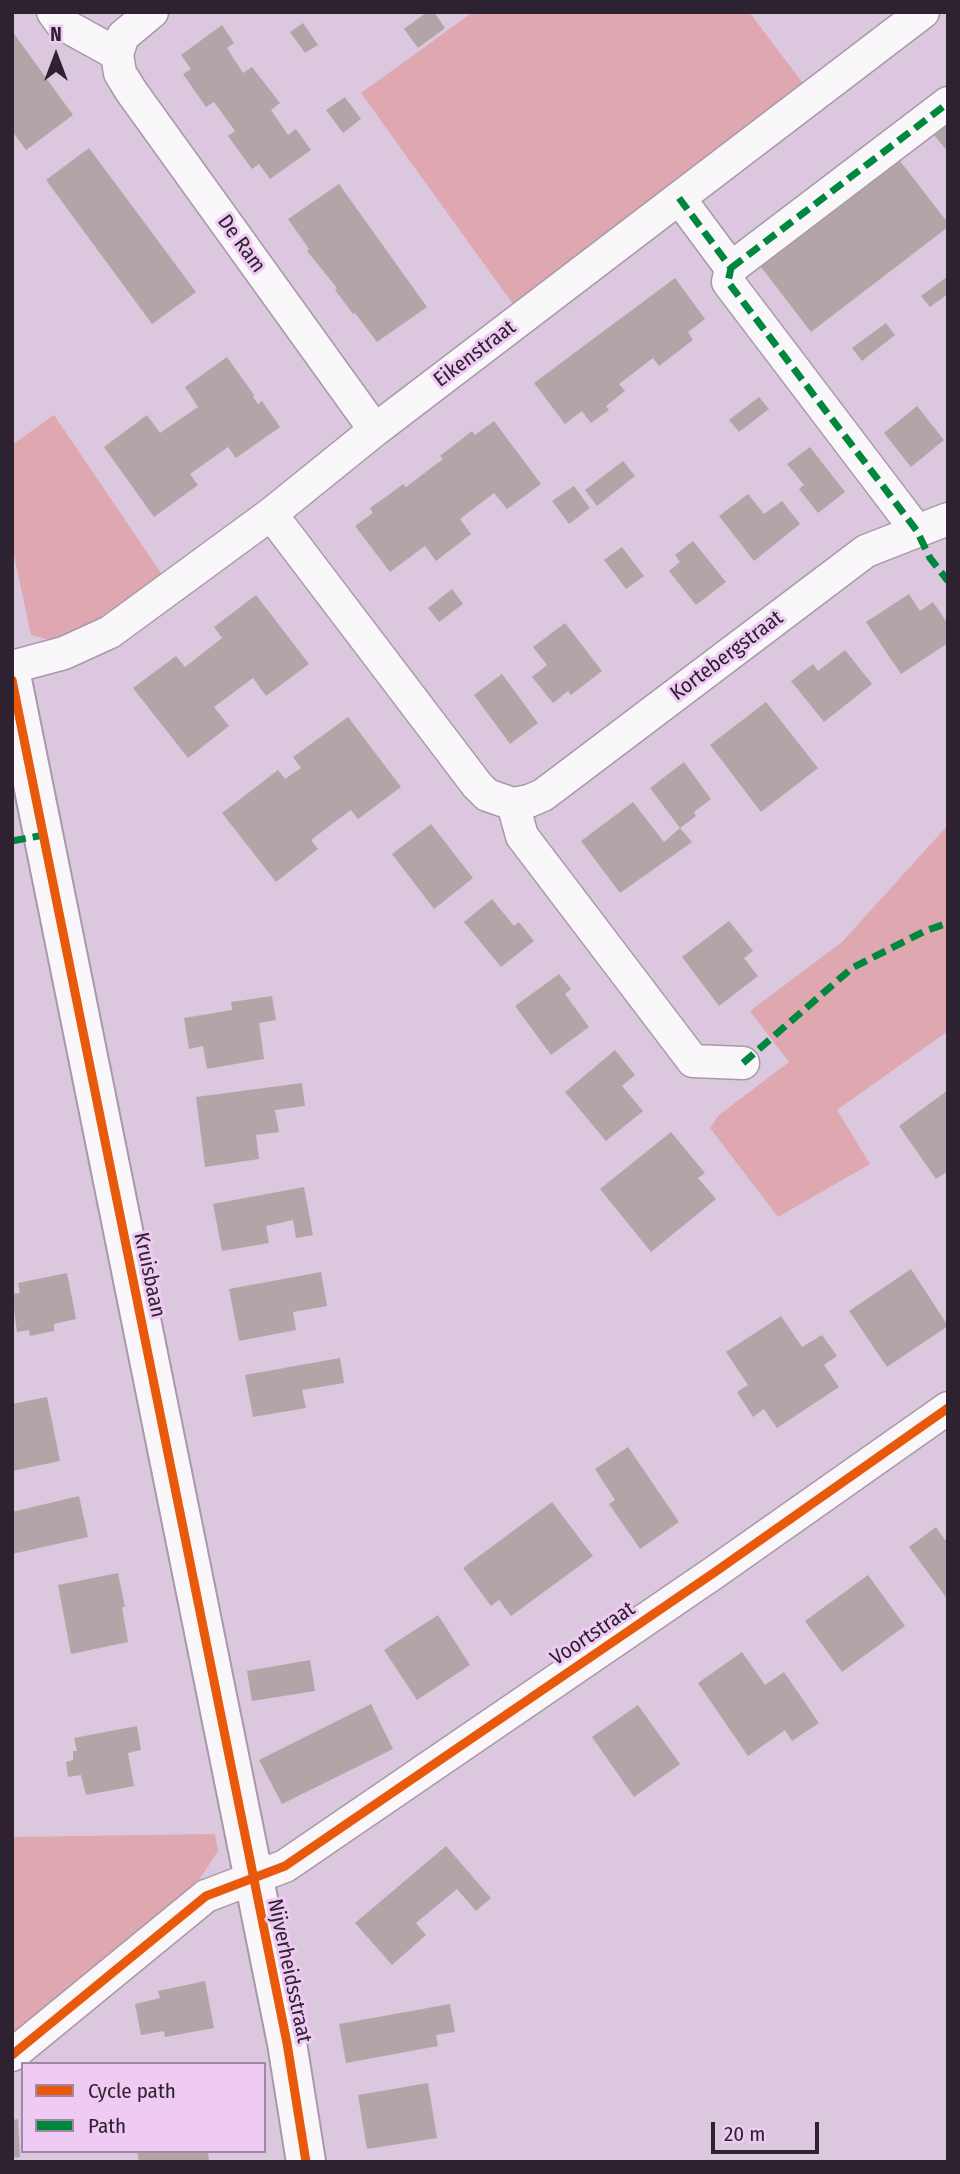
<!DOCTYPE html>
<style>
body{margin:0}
#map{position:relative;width:960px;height:2174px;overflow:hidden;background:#dbc7de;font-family:"Fira Sans Condensed",sans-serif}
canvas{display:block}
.frame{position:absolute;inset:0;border:14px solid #2e2130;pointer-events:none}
.legend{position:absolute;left:21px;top:2062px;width:245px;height:91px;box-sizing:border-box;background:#efcbf4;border:2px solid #a287a6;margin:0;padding:9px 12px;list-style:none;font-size:21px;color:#2e2130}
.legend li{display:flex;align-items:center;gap:14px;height:35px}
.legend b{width:35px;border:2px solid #a287a6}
.north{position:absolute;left:21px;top:21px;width:70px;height:70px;-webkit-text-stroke:5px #efcbf4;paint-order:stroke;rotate:0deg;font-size:19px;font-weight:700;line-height:28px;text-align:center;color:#2e2130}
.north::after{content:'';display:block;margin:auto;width:24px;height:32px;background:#2e2130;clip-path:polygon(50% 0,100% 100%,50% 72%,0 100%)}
.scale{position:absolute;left:711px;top:2122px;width:108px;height:32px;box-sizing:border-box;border:4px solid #2e2130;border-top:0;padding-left:9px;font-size:21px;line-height:24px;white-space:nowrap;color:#2e2130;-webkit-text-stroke:5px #efcbf4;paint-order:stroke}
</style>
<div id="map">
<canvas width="960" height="2174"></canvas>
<div class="frame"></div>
<ul class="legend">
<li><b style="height:9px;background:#e8590c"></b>Cycle path</li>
<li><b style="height:9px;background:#00873e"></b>Path</li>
</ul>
<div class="north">N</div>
<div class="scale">20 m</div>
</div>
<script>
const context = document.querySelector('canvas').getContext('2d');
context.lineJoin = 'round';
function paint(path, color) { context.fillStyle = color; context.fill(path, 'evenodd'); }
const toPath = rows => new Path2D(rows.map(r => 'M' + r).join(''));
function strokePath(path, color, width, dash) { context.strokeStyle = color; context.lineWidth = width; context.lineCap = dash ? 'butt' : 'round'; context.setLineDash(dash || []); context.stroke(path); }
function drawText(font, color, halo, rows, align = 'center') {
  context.font = font + ' "Fira Sans Condensed",sans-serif'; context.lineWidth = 6; context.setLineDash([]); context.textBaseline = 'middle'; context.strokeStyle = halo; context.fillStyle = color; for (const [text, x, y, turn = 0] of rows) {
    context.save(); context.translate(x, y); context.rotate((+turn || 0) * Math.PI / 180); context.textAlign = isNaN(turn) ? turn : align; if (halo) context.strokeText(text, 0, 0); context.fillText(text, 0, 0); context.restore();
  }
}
paint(toPath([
 [473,12,749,12,805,86,515,307,361,93],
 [54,415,163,576,89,630,54,641,31,635,12,546,12,445],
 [948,825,948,1031,837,1110,870,1164,778,1217,710,1128,719,1115,789,1062,750,1011,842,942],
 [215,1834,218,1851,195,1886,12,2034,12,1837]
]), '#dfa8b0');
paint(toPath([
 [427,12,434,12,445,28,418,48,404,29],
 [303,23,318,45,305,53,290,32],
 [222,25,234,43,227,48,243,73,252,67,280,103,271,110,288,135,296,129,311,150,270,179,259,164,252,169,228,136,235,131,225,117,214,102,206,107,183,74,191,69,181,55],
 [12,31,73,115,26,150,12,131],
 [345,97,361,119,343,133,326,110],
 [948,125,948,152,934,135],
 [89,148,196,292,152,324,46,180],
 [900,161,948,223,948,227,811,332,761,267],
 [339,184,427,307,377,342,355,313,353,314,335,290,337,288,307,251,309,249,288,219],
 [948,276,948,294,930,307,921,296],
 [675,278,705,319,688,332,693,340,659,366,653,358,619,384,625,391,606,406,609,410,591,423,582,411,565,424,534,383],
 [886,323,895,335,862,361,852,348],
 [227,357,254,395,253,397,258,404,262,401,280,427,236,458,228,447,190,474,198,485,154,517,104,447,147,415,160,433,198,407,185,387],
 [759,397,769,409,739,432,729,420],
 [917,406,944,440,911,467,884,433],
 [494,421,541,484,507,509,494,493,460,519,471,534,436,561,425,546,390,572,355,526,373,513,370,508,387,496,403,484,406,487,443,459,440,456,472,431,475,435],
 [810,447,845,492,818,513,799,489,804,485,787,464],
 [623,461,635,476,597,506,585,490],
 [574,486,590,508,569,524,552,501],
 [748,494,764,514,782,501,800,524,754,561,719,516],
 [693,541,726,582,696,605,669,571,680,562,675,555],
 [622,547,644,576,626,589,604,560],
 [452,589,463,604,439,622,428,608],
 [909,594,920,611,933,602,948,624,948,643,901,674,866,622],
 [256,595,309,664,266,696,253,678,214,707,229,726,188,758,133,688,176,656,185,667,203,653,222,638,214,627],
 [565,623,602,671,571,695,568,691,553,703,532,677,547,665,533,647],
 [845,650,872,684,824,722,791,681,813,664,818,671],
 [502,674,538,723,510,744,474,695],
 [766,702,818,768,761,812,710,745],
 [348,717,401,787,358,819,351,810,332,824,311,840,318,849,276,882,222,813,278,770,285,779,301,768,293,757],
 [684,762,711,799,694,812,696,816,680,828,650,788],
 [633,802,664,842,680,828,692,842,620,893,581,841],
 [431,824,473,878,434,909,392,854],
 [492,899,514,926,519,922,534,941,501,967,464,922],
 [729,921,753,951,744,958,758,976,719,1006,682,957],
 [559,974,571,989,565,994,589,1027,551,1055,515,1006],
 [272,996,276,1020,259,1023,264,1059,207,1069,203,1046,189,1049,184,1018,232,1010,231,1002],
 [615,1050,635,1075,622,1086,643,1111,606,1141,565,1092],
 [302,1083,305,1106,275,1110,279,1132,256,1135,259,1159,205,1167,196,1097],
 [948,1090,948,1171,936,1179,899,1126],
 [671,1132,705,1173,698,1178,716,1199,651,1252,600,1189],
 [304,1187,313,1235,296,1238,293,1220,266,1226,269,1243,222,1251,213,1204],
 [911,1269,948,1326,887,1367,849,1311],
 [321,1272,327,1306,293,1312,296,1330,239,1341,229,1289],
 [67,1273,76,1319,54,1324,54,1331,30,1336,29,1330,17,1332,12,1294,20,1293,18,1283],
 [781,1316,802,1347,822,1335,837,1356,824,1365,839,1387,777,1428,764,1409,753,1417,737,1392,748,1385,726,1352],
 [340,1358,344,1383,302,1390,306,1408,253,1417,245,1375],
 [47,1397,60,1461,12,1471,12,1404],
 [628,1447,679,1522,640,1549,609,1504,615,1500,595,1469],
 [79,1496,88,1537,12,1554,12,1512],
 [552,1502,593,1556,511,1616,499,1600,491,1606,463,1568],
 [936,1527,945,1540,948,1538,948,1600,909,1547],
 [118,1573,125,1607,122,1607,128,1642,71,1654,58,1585],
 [868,1575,905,1626,842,1672,805,1621],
 [438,1615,470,1665,417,1700,384,1650],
 [742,1652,765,1685,784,1672,819,1723,792,1741,785,1730,748,1756,698,1683],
 [310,1660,315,1691,252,1701,247,1671],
 [371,1704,393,1749,282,1804,259,1760],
 [638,1705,680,1764,634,1797,592,1737],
 [137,1726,141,1750,128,1753,134,1786,86,1795,81,1775,68,1777,66,1762,73,1760,73,1751,77,1751,74,1738],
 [446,1846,491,1898,476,1911,457,1889,416,1923,426,1935,392,1965,355,1923],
 [205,1981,214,2028,165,2037,164,2031,141,2035,135,2004,160,1998,158,1991],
 [450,2004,455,2032,436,2035,438,2046,346,2063,339,2024],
 [428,2083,437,2138,367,2149,358,2095],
 [18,2119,20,2157,12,2158,12,2120],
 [137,2151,208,2151,209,2162,139,2162]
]), '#b3a5a7');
const minor = toPath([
 [53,12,61,23,117,54],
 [152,12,123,36,117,54,120,73,131,91,375,430],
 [679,198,731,268,728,282,917,531],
 [731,268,948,103],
 [271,514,477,785,487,795,513,804,529,801,543,795,866,551,948,519],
 [12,667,64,653,110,632,271,514,375,430,923,12],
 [513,804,522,836,693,1061,743,1063],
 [12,2055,206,1896,285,1866,715,1572,948,1408]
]);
const tertiary = toPath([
 [12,680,287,2043,306,2162]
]);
strokePath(minor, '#a898aa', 35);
strokePath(tertiary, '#a898aa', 42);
strokePath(minor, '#faf7fa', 32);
strokePath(tertiary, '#faf7fa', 38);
strokePath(toPath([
 [679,198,731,268,728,282,917,531,930,558,948,581],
 [731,268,948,103],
 [12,841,44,835],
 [743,1063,852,968,925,931,948,923]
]), '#00873e', 7, [14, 7]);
strokePath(toPath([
 [12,680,287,2043,306,2162],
 [12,2055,206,1896,285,1866,715,1572,948,1408]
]), '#e8590c', 9);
drawText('21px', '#2e2130', '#efcbf4', [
 ["De Ram",241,244,54],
 ["Eikenstraat",475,354,-37],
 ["Kortebergstraat",727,656,-37],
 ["Kruisbaan",149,1275,78],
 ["Voortstraat",593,1634,-34],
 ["Nijverheidsstraat",289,1971,78]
]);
</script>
